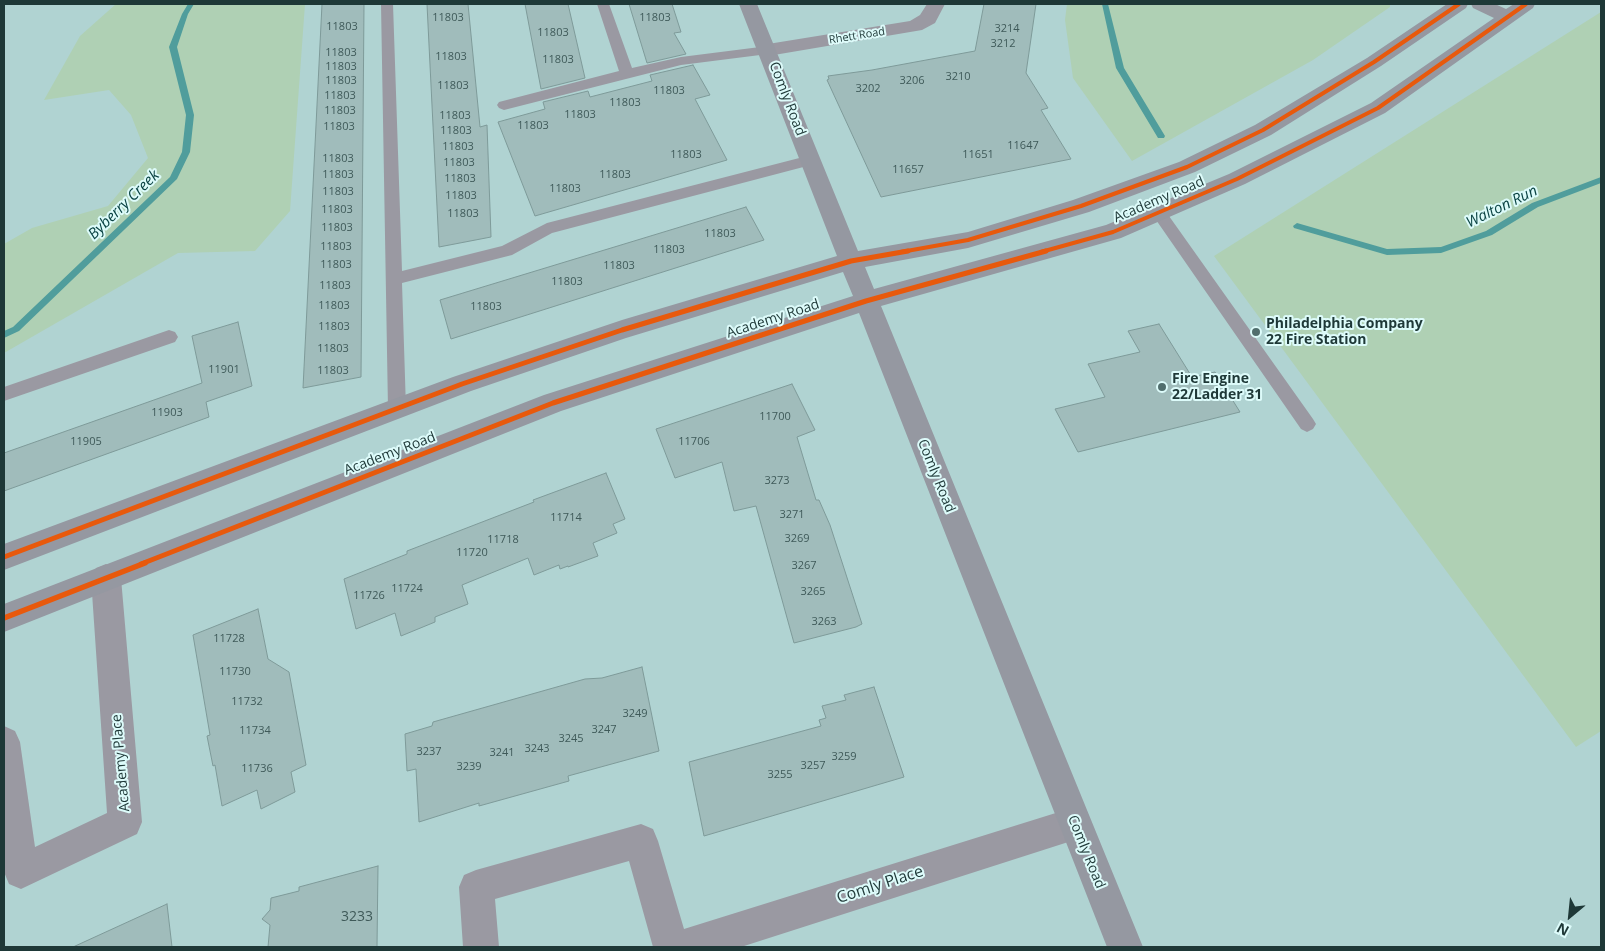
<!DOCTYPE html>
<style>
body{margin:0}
#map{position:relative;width:1605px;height:951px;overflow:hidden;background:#b0d3d2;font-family:"Open Sans",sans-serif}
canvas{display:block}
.frame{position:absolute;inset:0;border:5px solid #1e3837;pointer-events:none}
.north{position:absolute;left:1545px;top:891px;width:50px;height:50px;-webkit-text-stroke:4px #ddfbfa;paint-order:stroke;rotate:208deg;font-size:14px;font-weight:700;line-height:20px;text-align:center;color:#1e3837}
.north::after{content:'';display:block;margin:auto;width:18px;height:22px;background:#1e3837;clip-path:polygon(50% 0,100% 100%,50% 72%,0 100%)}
</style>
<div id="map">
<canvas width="1605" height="951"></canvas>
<div class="frame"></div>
<div class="north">N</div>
</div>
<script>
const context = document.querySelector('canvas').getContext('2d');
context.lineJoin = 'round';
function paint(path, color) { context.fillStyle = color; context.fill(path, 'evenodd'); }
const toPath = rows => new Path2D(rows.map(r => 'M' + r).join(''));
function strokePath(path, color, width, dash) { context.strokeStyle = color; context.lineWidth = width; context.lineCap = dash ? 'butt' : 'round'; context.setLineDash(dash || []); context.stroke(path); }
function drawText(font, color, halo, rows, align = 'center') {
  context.font = font + ' "Open Sans",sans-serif'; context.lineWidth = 4; context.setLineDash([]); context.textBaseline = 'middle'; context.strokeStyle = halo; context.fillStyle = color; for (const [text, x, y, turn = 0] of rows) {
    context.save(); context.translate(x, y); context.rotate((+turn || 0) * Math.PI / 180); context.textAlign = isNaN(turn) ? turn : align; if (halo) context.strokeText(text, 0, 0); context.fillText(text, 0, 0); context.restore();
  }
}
paint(toPath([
 [116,4,305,4,290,211,255,251,178,253,4,353,4,244,32,228,108,206,148,158,131,115,109,90,44,100,80,36],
 [1067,4,1390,4,1390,7,1313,60,1132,161,1073,78,1065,20],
 [1601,12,1601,731,1576,747,1214,256]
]), '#afd0b4');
paint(toPath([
 [188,4,194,4,188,14,177,47,194,115,190,152,177,179,19,331,4,338,4,331,13,327,170,177,182,152,186,115,169,47,182,14,188,4],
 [1102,4,1108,4,1124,68,1165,136,1164,138,1158,138,1116,68,1102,4],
 [1601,177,1601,183,1538,207,1492,235,1441,253,1387,255,1294,228,1293,226,1297,223,1387,249,1441,247,1486,231,1532,203,1601,177]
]), '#509d9c');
const building = toPath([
 [322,4,364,4,361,377,303,388,322,4],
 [427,4,468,4,480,127,487,125,491,237,439,247,427,4],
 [525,4,568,4,585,78,541,89,525,4],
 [629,4,672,4,681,32,674,33,686,54,647,63,629,4],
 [984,4,1036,4,1026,73,1048,108,1041,110,1071,159,881,197,827,80,829,79,828,76,872,70,975,51,984,4],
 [693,65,710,95,695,99,727,160,535,216,498,122,545,109,543,102,588,91,590,97,652,81,650,75,693,65],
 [746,207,764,240,451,339,440,300,746,207],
 [238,322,252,386,206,402,209,417,4,491,4,453,202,383,192,336,238,322],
 [1159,324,1192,377,1215,372,1240,412,1078,452,1055,409,1105,397,1088,364,1140,352,1128,331,1159,324],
 [792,384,815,430,797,437,816,500,819,500,830,525,862,624,856,627,794,643,756,506,734,511,722,462,675,478,656,429,792,384],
 [606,473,625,519,613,524,617,533,593,543,598,556,568,567,568,566,560,569,559,565,534,575,528,558,462,585,468,604,435,617,435,622,401,636,395,613,356,629,344,579,407,554,407,551,534,502,533,500,606,473],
 [258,609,268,659,289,672,306,765,291,772,295,792,261,809,257,790,222,806,215,765,213,766,207,736,210,735,193,635,258,609],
 [642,667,659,751,568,776,569,781,479,806,479,803,419,822,416,769,407,771,405,734,432,726,433,722,585,679,602,678,642,667],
 [874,687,904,777,704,836,689,762,821,726,819,720,826,718,822,706,846,700,844,695,874,687],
 [378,866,377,947,268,947,270,925,262,919,270,910,271,898,299,891,299,887,378,866],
 [167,904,172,947,73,947,167,904]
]);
paint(building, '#a0bcbb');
strokePath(building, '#7e9a99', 1);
paint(toPath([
 [381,4,393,4,402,271,502,246,547,223,811,155,816,156,818,160,816,164,811,165,552,233,512,255,402,283,406,409,403,414,397,416,391,414,388,409,381,4],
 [597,4,609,4,632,68,681,57,768,46,775,50,768,54,681,65,504,110,499,108,497,105,499,102,619,71,597,4],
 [1159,207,1164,209,1313,419,1316,424,1313,429,1307,432,1301,429,1154,217,1151,213,1154,209,1159,207],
 [169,330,175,332,178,337,175,342,4,401,4,387,169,330]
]), '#9a99a2');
paint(toPath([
 [927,4,945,4,935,23,922,30,768,56,761,54,758,50,761,46,768,44,910,21,920,15,927,4],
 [106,564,116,568,121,578,142,822,137,834,21,889,9,884,4,872,4,726,15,731,20,742,35,847,107,813,91,578,96,568,106,564],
 [1075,807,1087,812,1092,824,1087,836,741,947,653,947,629,861,495,899,499,947,463,947,459,887,464,875,476,870,641,824,653,829,658,841,684,929,1075,807]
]), '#9a99a2');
paint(toPath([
 [739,4,757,4,858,251,968,232,1073,200,1179,162,1255,125,1367,58,1447,4,1468,4,1466,8,1381,66,1271,135,1195,172,1089,212,968,248,865,267,874,289,1106,225,1229,174,1371,103,1494,18,1473,8,1471,4,1495,4,1506,9,1514,4,1535,4,1533,8,1385,113,1245,184,1121,238,881,306,1143,947,1107,947,859,313,561,411,4,632,4,604,544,395,853,296,843,272,626,338,471,391,4,570,4,544,453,377,622,320,837,256,739,4]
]), '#9598a1');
strokePath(toPath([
 [901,252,968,240,1081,206,1187,167,1263,130,1374,62,1459,4],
 [1041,252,1113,232,1237,179,1378,108,1526,4]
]), '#e8590c', 4);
strokePath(toPath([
 [4,557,462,384,622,330,851,261,908,251],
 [141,564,553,403,866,301,1046,251]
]), '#e8590c', 5);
strokePath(toPath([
 [4,618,145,563]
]), '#e8590c', 5.5);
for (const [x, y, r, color] of [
 [1256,332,5,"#516e6d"],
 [1162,387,5,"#516e6d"]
]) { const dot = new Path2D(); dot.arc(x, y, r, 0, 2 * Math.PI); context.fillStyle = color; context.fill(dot); strokePath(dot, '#ddfbfa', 2); }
drawText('11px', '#3f5a59', null, [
 ["11803",448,18],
 ["11803",655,18],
 ["11803",342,27],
 ["3214",1007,29],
 ["11803",553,33],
 ["3212",1003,44],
 ["11803",341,53],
 ["11803",451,57],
 ["11803",558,60],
 ["11803",341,67],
 ["3210",958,77],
 ["11803",341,81],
 ["3206",912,81],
 ["11803",453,86],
 ["3202",868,89],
 ["11803",669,91],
 ["11803",340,96],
 ["11803",625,103],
 ["11803",340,111],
 ["11803",580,115],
 ["11803",455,116],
 ["11803",533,126],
 ["11803",339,127],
 ["11803",456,131],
 ["11647",1023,146],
 ["11803",458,147],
 ["11803",686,155],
 ["11651",978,155],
 ["11803",338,159],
 ["11803",459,163],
 ["11657",908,170],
 ["11803",338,175],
 ["11803",615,175],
 ["11803",460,179],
 ["11803",565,189],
 ["11803",338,192],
 ["11803",461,196],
 ["11803",337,210],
 ["11803",463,214],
 ["11803",337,228],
 ["11803",720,234],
 ["11803",336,247],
 ["11803",669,250],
 ["11803",336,265],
 ["11803",619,266],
 ["11803",567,282],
 ["11803",335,286],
 ["11803",334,306],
 ["11803",486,307],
 ["11803",334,327],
 ["11803",333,349],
 ["11901",224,370],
 ["11803",333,371],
 ["11903",167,413],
 ["11700",775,417],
 ["11905",86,442],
 ["11706",694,442],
 ["3273",777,481],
 ["3271",792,515],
 ["11714",566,518],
 ["3269",797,539],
 ["11718",503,540],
 ["11720",472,553],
 ["3267",804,566],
 ["11724",407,589],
 ["3265",813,592],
 ["11726",369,596],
 ["3263",824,622],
 ["11728",229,639],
 ["11730",235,672],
 ["11732",247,702],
 ["3249",635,714],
 ["3247",604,730],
 ["11734",255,731],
 ["3245",571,739],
 ["3243",537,749],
 ["3237",429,752],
 ["3241",502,753],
 ["3259",844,757],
 ["3257",813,766],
 ["3239",469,767],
 ["11736",257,769],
 ["3255",780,775]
]);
drawText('11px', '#1e3837', '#ddfbfa', [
 ["Rhett Road",857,36,-9]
]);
drawText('14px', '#1e3837', '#ddfbfa', [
 ["Comly Road",787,99,69],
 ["Academy Road",1159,200,-23],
 ["Academy Road",773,319,-18],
 ["Academy Road",390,454,-21],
 ["Comly Road",936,476,68],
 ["Academy Place",121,763,-95],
 ["Comly Road",1086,852,68]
]);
drawText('bold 14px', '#1e3837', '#ddfbfa', [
 ["Philadelphia Company",1266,324],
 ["22 Fire Station",1266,340],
 ["Fire Engine",1172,379],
 ["22/Ladder 31",1172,395]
], 'left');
drawText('14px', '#3f5a59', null, [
 ["3233",357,917]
]);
drawText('italic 15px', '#094242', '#ddfbfa', [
 ["Byberry Creek",124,205,-44],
 ["Walton Run",1502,207,-26]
]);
drawText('16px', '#1e3837', '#ddfbfa', [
 ["Comly Place",880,885,-18]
]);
</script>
